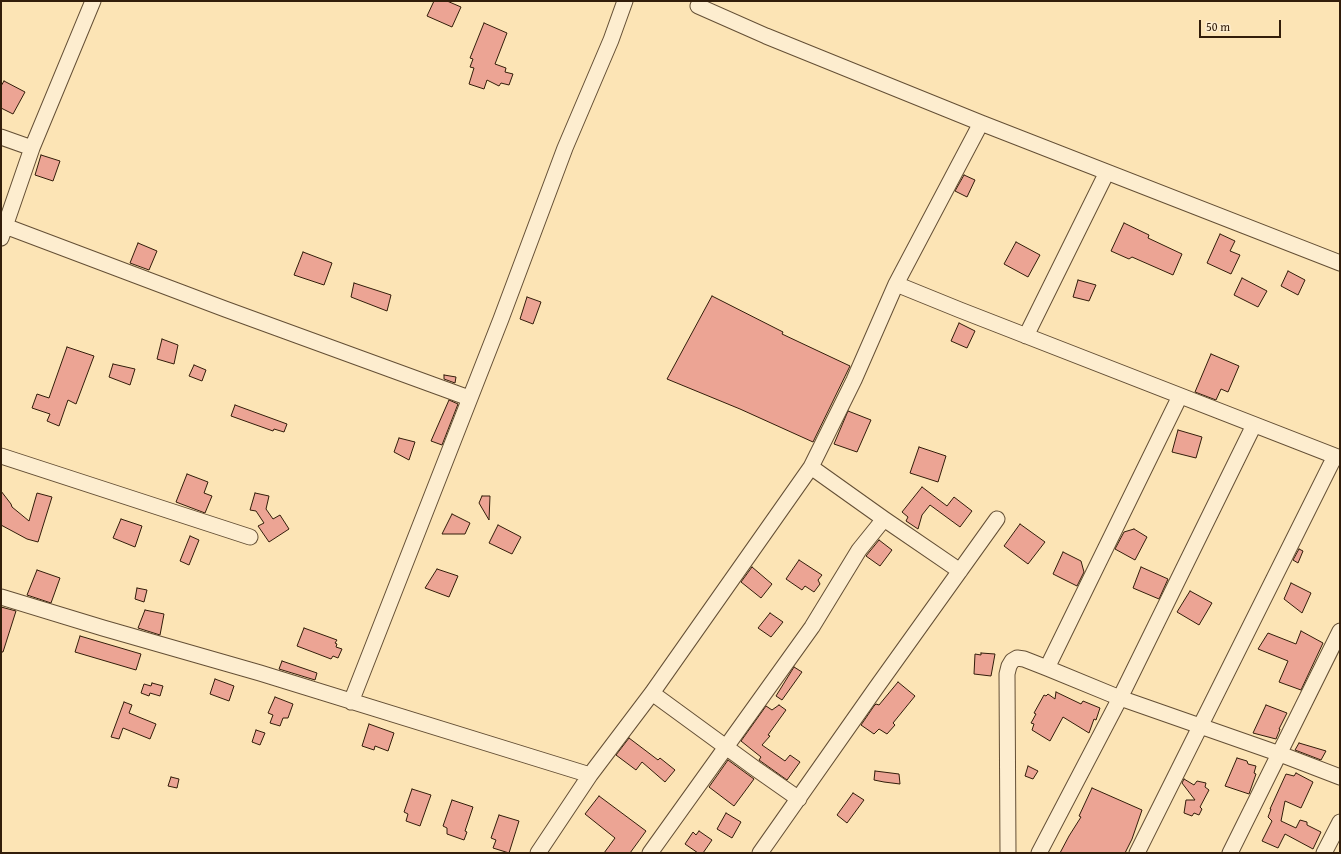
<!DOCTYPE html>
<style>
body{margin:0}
#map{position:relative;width:1341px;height:854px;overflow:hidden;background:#fce4b5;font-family:"Gentium Book Plus",serif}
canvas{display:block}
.frame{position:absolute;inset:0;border:2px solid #321d0a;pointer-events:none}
.scale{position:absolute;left:1199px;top:20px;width:82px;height:18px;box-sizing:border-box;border:2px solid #321d0a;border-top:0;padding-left:5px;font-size:12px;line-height:14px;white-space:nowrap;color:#321d0a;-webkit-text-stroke:3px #fdedcf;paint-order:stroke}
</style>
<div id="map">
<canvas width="1341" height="854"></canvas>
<div class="frame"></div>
<div class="scale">50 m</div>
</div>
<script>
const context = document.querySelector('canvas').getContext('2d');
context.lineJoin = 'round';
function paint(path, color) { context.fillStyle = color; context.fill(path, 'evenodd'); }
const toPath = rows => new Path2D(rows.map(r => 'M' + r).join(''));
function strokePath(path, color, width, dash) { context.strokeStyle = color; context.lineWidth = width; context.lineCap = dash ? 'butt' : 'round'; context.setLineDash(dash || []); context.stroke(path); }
const building = toPath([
 [434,1,447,1,461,7,452,27,427,16,434,1],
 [484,23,507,33,495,64,506,68,505,72,513,74,509,85,501,83,499,86,487,80,484,89,469,84,474,68,470,67,473,59,470,58,484,23],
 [4,81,25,92,13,114,1,108,1,86,4,81],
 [41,155,60,161,53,181,35,175,41,155],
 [964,175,975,180,967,197,955,191,964,175],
 [1124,223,1149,235,1148,238,1182,254,1173,275,1132,257,1129,259,1111,251,1124,223],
 [1220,234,1235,241,1230,251,1240,255,1231,274,1207,263,1220,234],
 [1016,242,1040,255,1028,277,1004,264,1016,242],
 [138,243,157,251,149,270,130,263,138,243],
 [303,252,332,263,324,285,294,275,303,252],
 [1288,271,1305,280,1298,295,1281,286,1288,271],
 [1242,278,1267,291,1258,307,1234,295,1242,278],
 [1078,280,1096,285,1089,301,1073,297,1078,280],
 [354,283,391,295,387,311,351,297,354,283],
 [712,296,783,332,782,334,850,366,813,442,740,409,667,379,712,296],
 [527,297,541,302,533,324,520,319,527,297],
 [959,323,975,331,967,348,951,341,959,323],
 [162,339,178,345,174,364,157,359,162,339],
 [67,347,94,356,76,404,68,400,59,426,47,421,50,414,32,408,37,394,49,398,67,347],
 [1211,354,1239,366,1228,392,1221,389,1216,400,1195,392,1211,354],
 [113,364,135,369,130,385,109,377,113,364],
 [194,365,206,370,202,381,189,376,194,365],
 [444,375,456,377,455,383,444,379,444,375],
 [449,400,458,404,442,445,431,441,449,400],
 [235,405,287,424,284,432,274,429,273,431,231,416,235,405],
 [848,411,871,420,857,452,834,444,848,411],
 [1178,430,1202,437,1196,458,1172,452,1178,430],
 [399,438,415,442,409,460,394,452,399,438],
 [919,447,946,456,938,482,910,473,919,447],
 [187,474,208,482,204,493,212,496,205,513,176,502,187,474],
 [922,487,947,506,954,497,972,511,960,527,930,505,922,515,918,529,906,521,908,517,902,512,922,487],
 [1,491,11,504,12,507,29,521,37,493,52,497,38,542,27,539,1,525,1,491],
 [255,493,269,496,266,509,273,519,280,515,289,529,269,542,258,526,264,523,256,511,250,510,255,493],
 [482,496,490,496,489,520,479,503,482,496],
 [452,514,470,523,465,534,442,534,452,514],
 [121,519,142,526,135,547,113,538,121,519],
 [1020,524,1045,542,1028,564,1004,546,1020,524],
 [498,525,521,537,512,554,489,543,498,525],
 [1134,529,1147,537,1135,560,1115,549,1124,532,1134,529],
 [190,536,199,540,189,565,180,561,190,536],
 [879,540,892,550,880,566,866,556,879,540],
 [1299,549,1303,551,1298,563,1293,560,1299,549],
 [1063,552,1081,561,1084,572,1077,586,1053,574,1063,552],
 [799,560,822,575,818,580,820,584,814,592,805,586,802,590,786,579,799,560],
 [752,567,772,584,761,598,741,582,752,567],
 [1141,567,1168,579,1159,599,1133,588,1141,567],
 [437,569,458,576,449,597,425,588,437,569],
 [37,570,60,578,51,603,27,595,37,570],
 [1291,583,1311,593,1302,613,1284,599,1291,583],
 [137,588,147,590,144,602,135,599,137,588],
 [1190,591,1212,603,1199,625,1177,612,1190,591],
 [1,607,16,611,3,652,1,652,1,607],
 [145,610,164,614,160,635,138,628,145,610],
 [770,613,783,622,771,637,758,628,770,613],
 [304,628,337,640,335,643,337,644,336,647,342,649,338,658,333,656,331,659,297,646,304,628],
 [1301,631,1323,643,1301,690,1279,682,1288,661,1258,649,1268,633,1296,644,1301,631],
 [80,636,141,654,136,670,75,652,80,636],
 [981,653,995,654,991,676,974,674,975,654,981,655,981,653],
 [282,661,317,673,315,680,279,669,282,661],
 [794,667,802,672,782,700,776,696,794,667],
 [215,679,234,686,229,701,210,694,215,679],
 [898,682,915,696,893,723,895,725,887,734,879,729,874,734,861,725,874,706,876,704,879,705,898,682],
 [152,683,163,686,160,696,150,693,149,696,141,693,144,684,151,686,152,683],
 [1056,692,1081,704,1083,701,1100,708,1096,720,1094,719,1089,733,1063,717,1050,741,1032,730,1034,724,1031,723,1036,714,1034,713,1044,695,1046,696,1048,694,1055,699,1056,692],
 [275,697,293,704,288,718,283,718,280,726,270,723,273,715,268,713,275,697],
 [124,702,132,705,129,713,156,724,150,739,123,728,119,739,111,737,124,702],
 [779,705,786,710,768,735,770,736,762,745,785,761,790,755,800,762,787,780,759,760,761,757,741,741,766,706,772,710,779,705],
 [1266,705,1287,713,1279,729,1280,729,1276,739,1253,733,1266,705],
 [369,724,394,733,388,751,375,746,374,750,362,746,369,724],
 [256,730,265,733,260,745,252,742,256,730],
 [629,738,658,760,660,758,675,770,665,782,642,762,636,770,616,755,629,738],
 [1299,743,1326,751,1321,760,1295,750,1299,743],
 [1237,758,1247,761,1248,764,1256,766,1254,773,1256,774,1249,794,1225,786,1237,758],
 [728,760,754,779,734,806,709,787,728,760],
 [1028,766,1038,771,1033,779,1025,776,1028,766],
 [875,771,899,774,900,784,884,782,874,780,875,771],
 [1296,773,1313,782,1301,808,1285,801,1281,821,1296,828,1300,820,1307,822,1307,825,1321,832,1313,849,1285,834,1278,848,1262,841,1272,821,1268,817,1271,809,1270,809,1286,774,1294,776,1296,773],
 [171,777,179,779,177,788,168,786,171,777],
 [1184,779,1194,785,1197,781,1206,783,1205,787,1209,790,1200,807,1202,809,1199,815,1194,813,1192,816,1184,813,1186,800,1195,800,1182,783,1184,779],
 [1092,788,1142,810,1132,839,1125,853,1060,853,1069,836,1081,817,1079,816,1092,788],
 [412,789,431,795,420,826,406,821,408,814,404,812,412,789],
 [853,793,864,800,847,823,837,815,853,793],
 [599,796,646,831,630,853,604,853,615,838,585,814,599,796],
 [452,800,473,807,465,831,467,832,464,840,447,834,447,828,443,826,452,800],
 [726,813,741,822,732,838,717,829,726,813],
 [499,815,519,821,509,853,493,848,496,840,491,838,499,815],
 [699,831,712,840,703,853,698,853,685,844,693,832,696,835,699,831]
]);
paint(building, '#eca494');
strokePath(building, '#321d0a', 1);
const minor = toPath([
 [698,6,766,36,981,123,1340,263],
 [1,137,32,148],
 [5,226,225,309,469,398],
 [1,238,32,148,93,1],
 [896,284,960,310,1340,458],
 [1026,336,1107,172],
 [1,456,250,537],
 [811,467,884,519,960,571],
 [1,597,103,628,260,673,590,775],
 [1047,668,1180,396],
 [652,693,756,769,799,799],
 [351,702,501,319,565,148,611,40,625,1],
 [538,853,590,775,652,693,811,467,854,380,896,284,981,123],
 [650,853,812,627,859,550,884,519],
 [760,853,876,688,997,519],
 [1008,853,1007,674,1009,666,1012,661,1017,658,1024,659,1047,668,1120,698,1280,754,1340,777],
 [1039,853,1120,698,1254,425],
 [1137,853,1335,456],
 [1230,853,1340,631],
 [1324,853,1340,822]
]);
strokePath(minor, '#644f35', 17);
strokePath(minor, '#fdedcf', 15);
</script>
